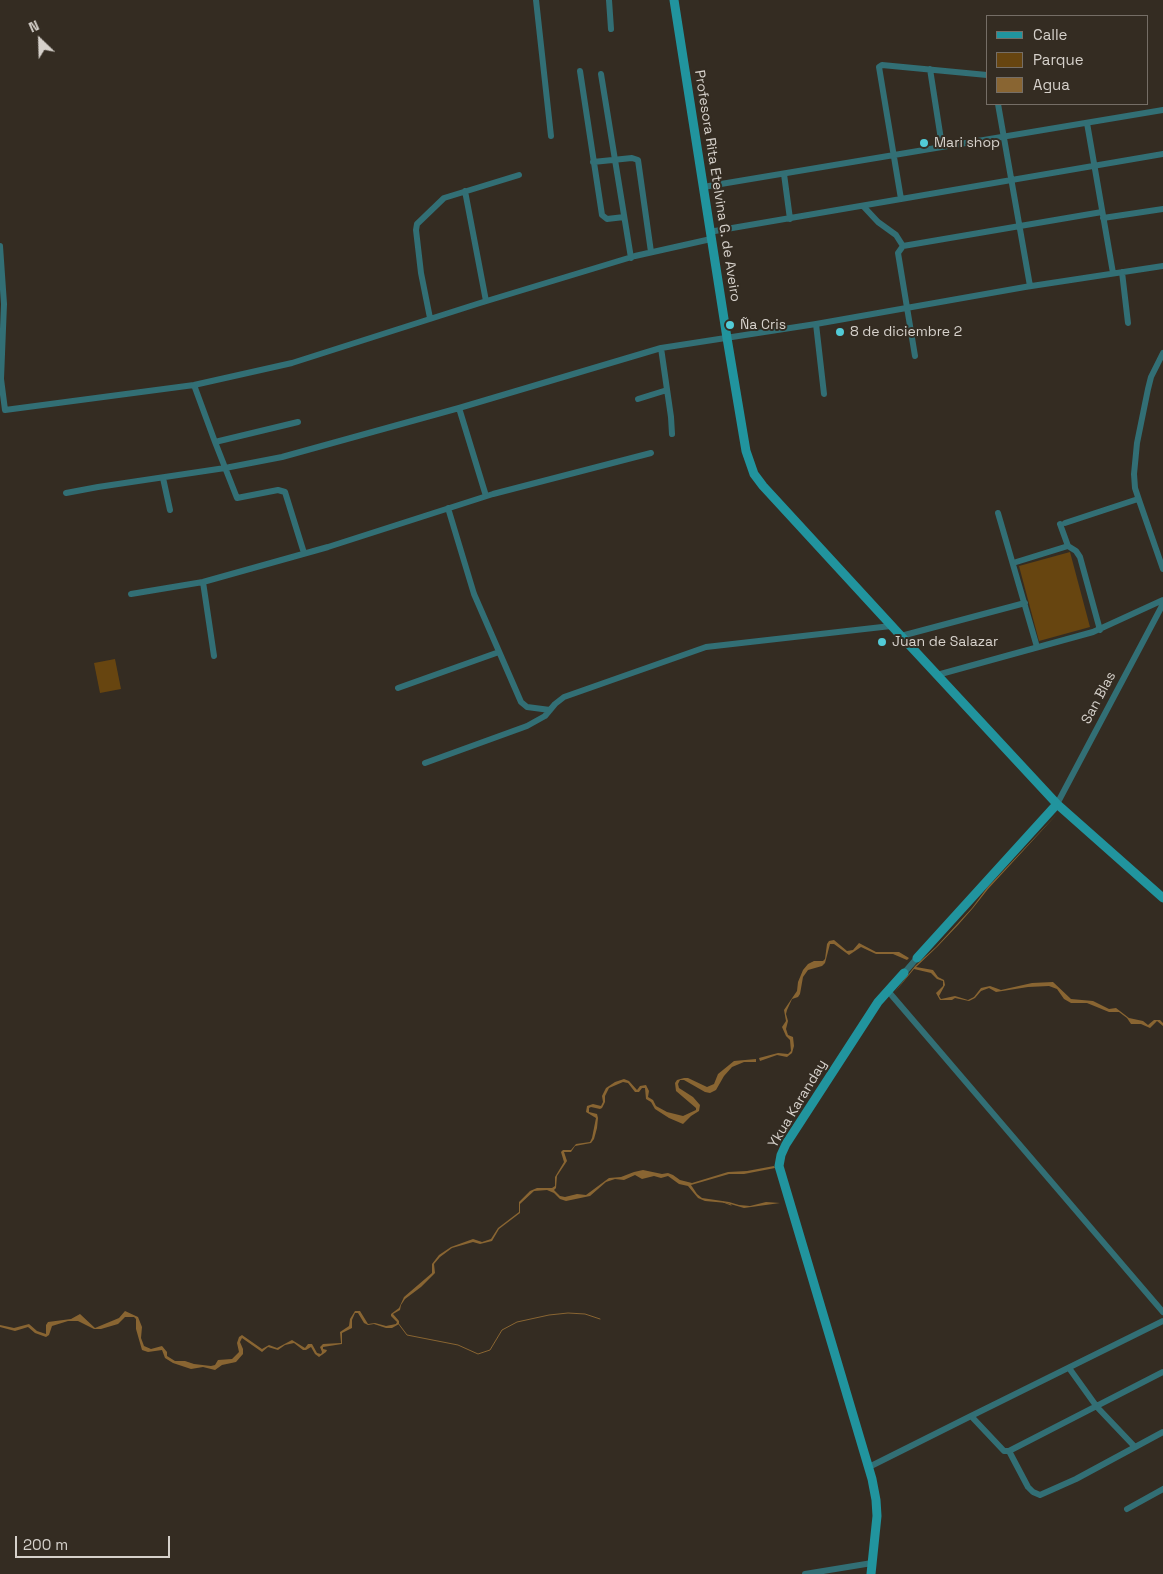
<!DOCTYPE html>
<meta charset="utf-8">
<style>
body{margin:0}
#map{position:relative;width:1163px;height:1574px;overflow:hidden;background:#342c22;font-family:"Space Grotesk",sans-serif}
canvas{display:block}
.legend{position:absolute;left:986px;top:15px;width:162px;height:90px;box-sizing:border-box;background:#342c22;border:1px solid #756e66;margin:0;padding:6px 9px;list-style:none;font-size:15px;color:#d6d1cb}
.legend li{display:flex;align-items:center;gap:10px;height:25px}
.legend b{width:25px;border:1px solid #756e66}
.north{position:absolute;left:15px;top:15px;width:50px;height:50px;-webkit-text-stroke:4px #342c22;paint-order:stroke;rotate:336deg;font-size:14px;font-weight:700;line-height:20px;text-align:center;color:#d6d1cb}
.north::after{content:'';display:block;margin:auto;width:18px;height:22px;background:#d6d1cb;clip-path:polygon(50% 0,100% 100%,50% 72%,0 100%)}
.scale{position:absolute;left:15px;top:1536px;width:155px;height:22px;box-sizing:border-box;border:2px solid #d6d1cb;border-top:0;padding-left:6px;font-size:15px;line-height:18px;white-space:nowrap;color:#d6d1cb;-webkit-text-stroke:4px #342c22;paint-order:stroke}
</style>
<div id="map">
<canvas width="1163" height="1574"></canvas>
<ul class="legend">
<li><b style="height:6px;background:#21949e"></b>Calle</li>
<li><b style="height:14px;background:#674510"></b>Parque</li>
<li><b style="height:14px;background:#896532"></b>Agua</li>
</ul>
<div class="north">N</div>
<div class="scale">200 m</div>
</div>
<script>
const context = document.querySelector('canvas').getContext('2d');
context.lineJoin = 'round';
function paint(path, color) { context.fillStyle = color; context.fill(path, 'evenodd'); }
const toPath = rows => new Path2D(rows.map(r => 'M' + r).join(''));
function strokePath(path, color, width, dash) { context.strokeStyle = color; context.lineWidth = width; context.lineCap = dash ? 'butt' : 'round'; context.setLineDash(dash || []); context.stroke(path); }
function drawText(font, color, halo, rows, align = 'center') {
  context.font = font + ' "Space Grotesk",sans-serif'; context.lineWidth = 4; context.setLineDash([]); context.textBaseline = 'middle'; context.strokeStyle = halo; context.fillStyle = color; for (const [text, x, y, turn = 0] of rows) {
    context.save(); context.translate(x, y); context.rotate((+turn || 0) * Math.PI / 180); context.textAlign = isNaN(turn) ? turn : align; if (halo) context.strokeText(text, 0, 0); context.fillText(text, 0, 0); context.restore();
  }
}
paint(toPath([
 [1070,552,1090,627,1039,641,1019,566],
 [115,659,121,689,100,693,94,663]
]), '#674510');
paint(toPath([
 [1058,813,988,889,973,908,958,925,937,947,916,967,933,970,938,977,944,980,945,985,939,996,941,999,955,996,968,1000,974,997,981,988,990,986,1001,990,1032,983,1053,982,1071,999,1093,1001,1109,1009,1116,1008,1129,1018,1143,1021,1148,1025,1154,1020,1160,1020,1163,1023,1163,1026,1157,1021,1150,1028,1141,1024,1131,1024,1127,1018,1119,1012,1109,1012,1087,1003,1071,1003,1064,999,1057,989,1049,986,1028,987,996,992,989,988,981,991,975,998,969,1001,955,998,952,1000,940,1000,936,993,943,986,943,981,937,979,931,973,914,969,894,993,915,966,936,947,972,908,987,888],
 [834,940,847,951,853,950,859,943,876,952,899,952,909,958,907,960,893,954,876,954,861,947,849,955,834,944,830,944,825,963,822,966,808,970,803,977,800,994,798,997,792,999,787,1010,786,1014,788,1021,786,1029,788,1035,793,1037,794,1046,792,1053,787,1057,777,1055,760,1061,759,1058,778,1053,788,1054,791,1051,790,1040,786,1036,782,1027,786,1021,784,1010,797,991,798,982,803,970,808,964,814,961,823,961,825,959,827,944,829,941],
 [756,1059,756,1062,744,1062,732,1067,724,1076,716,1090,710,1093,705,1092,684,1080,680,1080,678,1084,679,1088,693,1097,700,1105,699,1111,691,1116,683,1124,669,1118,655,1109,651,1102,646,1099,645,1088,642,1088,639,1092,635,1092,628,1083,623,1082,609,1088,605,1096,605,1102,602,1108,600,1109,591,1107,589,1108,589,1112,597,1114,598,1118,597,1128,594,1139,591,1143,575,1146,571,1152,564,1152,567,1161,557,1176,556,1188,554,1190,560,1196,565,1197,577,1194,586,1195,609,1178,621,1177,634,1172,643,1170,662,1174,668,1173,673,1175,680,1180,692,1183,728,1172,747,1171,774,1166,775,1168,744,1174,729,1174,691,1185,697,1194,702,1198,729,1202,739,1205,750,1206,766,1202,780,1203,744,1208,727,1203,705,1201,698,1198,688,1186,679,1184,668,1176,661,1178,654,1176,642,1179,635,1175,624,1180,615,1179,606,1182,590,1196,566,1201,560,1199,554,1193,547,1190,534,1191,520,1204,520,1213,499,1229,492,1241,480,1244,473,1242,452,1248,440,1257,434,1264,435,1273,421,1287,405,1299,401,1305,400,1310,393,1314,399,1321,399,1324,392,1328,386,1328,374,1324,368,1325,364,1323,358,1313,355,1313,352,1320,352,1328,342,1333,342,1344,323,1347,323,1349,327,1350,326,1352,319,1357,315,1354,311,1347,306,1350,303,1350,294,1343,285,1345,278,1350,268,1347,262,1352,242,1338,240,1342,243,1349,243,1354,236,1362,222,1365,215,1370,203,1367,191,1369,173,1363,165,1358,162,1350,148,1352,142,1350,136,1329,136,1319,134,1317,125,1317,118,1324,101,1329,94,1329,78,1321,68,1321,52,1326,49,1335,46,1337,35,1333,28,1327,15,1331,0,1327,0,1325,14,1328,29,1324,37,1331,46,1334,46,1325,48,1322,71,1319,80,1314,95,1328,119,1318,125,1311,138,1317,142,1327,141,1338,144,1346,151,1349,162,1346,167,1352,167,1356,175,1361,185,1361,194,1364,211,1366,215,1365,218,1360,232,1359,239,1352,237,1343,239,1337,242,1335,262,1349,269,1345,277,1348,292,1340,305,1348,308,1344,312,1344,317,1353,321,1354,322,1352,320,1347,323,1344,341,1343,340,1332,349,1326,350,1319,355,1311,360,1311,368,1324,375,1323,386,1326,396,1324,397,1322,391,1316,391,1314,399,1308,404,1297,432,1273,432,1264,439,1255,451,1247,473,1239,482,1242,491,1239,498,1228,519,1212,519,1202,530,1191,537,1188,552,1188,555,1186,555,1177,564,1162,561,1152,563,1150,571,1150,576,1144,590,1142,592,1138,596,1118,586,1112,587,1106,593,1104,601,1106,603,1102,602,1096,606,1088,615,1082,624,1079,629,1081,637,1090,640,1086,646,1085,649,1091,648,1097,653,1100,656,1106,667,1112,683,1116,696,1110,696,1108,676,1091,675,1083,677,1080,684,1078,688,1078,707,1087,714,1084,718,1074,734,1061]
]), '#896532');
strokePath(toPath([
 [723,1202,731,1205],
 [398,1323,407,1335,458,1345,478,1354,490,1350,502,1330,517,1322,549,1315,568,1313,585,1314,600,1319]
]), '#896532', 1);
strokePath(toPath([
 [536,0,551,136],
 [609,0,611,29],
 [930,69,942,146],
 [580,71,602,215,607,219,624,217],
 [601,74,631,258],
 [998,104,1030,286],
 [1087,123,1113,273],
 [593,162,632,158,638,160,651,252],
 [784,174,790,219],
 [703,187,1163,110],
 [465,191,486,301],
 [901,199,879,67,882,65,987,75],
 [864,207,878,222,896,235,903,246,898,253,915,356],
 [1103,218,1163,209],
 [709,232,1163,154],
 [0,246,4,304,1,379,5,410,194,385,292,363,480,303,635,256,711,239],
 [903,246,1102,212],
 [1122,272,1128,323],
 [430,318,421,273,416,230,417,224,444,198,519,175],
 [816,324,824,394],
 [661,348,671,417,672,434],
 [1163,353,1151,377,1148,389,1137,443,1134,474,1135,488,1140,503,1163,569],
 [194,385,215,442,237,498,278,490,285,492,304,553],
 [638,399,667,390],
 [459,408,486,496],
 [215,442,298,422],
 [163,478,170,510],
 [66,493,98,487,225,468,282,457,459,408,661,348,816,324,1025,287,1163,266],
 [448,508,474,594,521,702,527,707,550,710],
 [998,513,1037,647],
 [1065,523,1138,499],
 [1060,524,1068,546,1076,551,1080,557,1100,630],
 [1013,563,1068,546],
 [203,582,214,656],
 [131,594,203,582,328,547,493,494,651,453],
 [901,636,1025,603],
 [937,675,1093,632,1163,600],
 [398,688,499,652],
 [425,763,527,726,545,716,555,704,564,697,706,647,891,626],
 [1057,804,1163,604],
 [904,973,917,958],
 [888,991,1163,1312],
 [1069,1368,1097,1407,1135,1447],
 [971,1416,1163,1321],
 [1009,1451,1028,1487,1033,1492,1040,1495,1076,1479,1163,1432],
 [869,1467,971,1416,1004,1451,1009,1451,1163,1372],
 [1127,1509,1163,1489],
 [805,1574,872,1563]
]), '#326f75', 6);
strokePath(toPath([
 [674,0,727,338,746,451,754,474,763,486,901,636,1057,804,1163,898],
 [917,958,1057,804],
 [871,1574,877,1516,876,1500,872,1479,779,1166,781,1155,786,1144,878,1002,904,973]
]), '#21949e', 9);
for (const [x, y, r, color] of [
 [924,143,5,"#52cbd7"],
 [730,325,5,"#52cbd7"],
 [840,332,5,"#52cbd7"],
 [882,642,5,"#52cbd7"]
]) { const dot = new Path2D(); dot.arc(x, y, r, 0, 2 * Math.PI); context.fillStyle = color; context.fill(dot); strokePath(dot, '#342c22', 2); }
drawText('14px', '#d6d1cb', '#342c22', [
 ["Mari shop",934,143],
 ["Ña Cris",740,325],
 ["8 de diciembre 2",850,332],
 ["Juan de Salazar",892,642]
], 'left');
drawText('14px', '#d6d1cb', '#342c22', [
 ["Profesora Rita Etelvina G. de Aveiro",717,186,81],
 ["San Blas",1099,698,-62],
 ["Ykua Karanday",798,1104,-59]
]);
</script>
